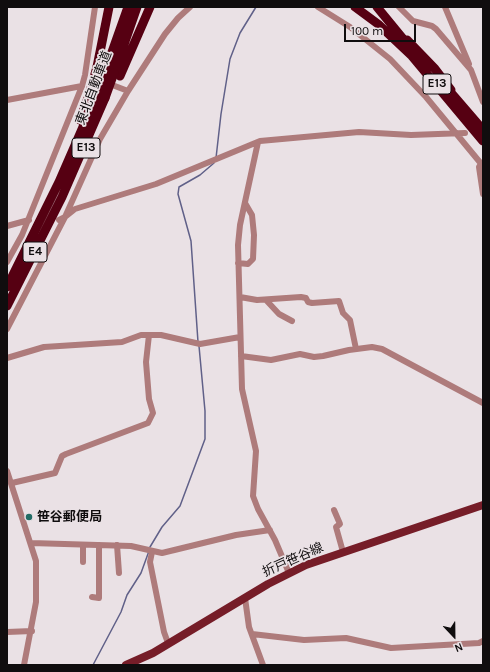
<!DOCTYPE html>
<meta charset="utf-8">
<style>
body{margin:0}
#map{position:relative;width:490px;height:672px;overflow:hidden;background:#eae1e5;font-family:Karla,sans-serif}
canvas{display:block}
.frame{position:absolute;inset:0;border:8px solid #100d0e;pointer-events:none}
.north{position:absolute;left:434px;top:616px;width:40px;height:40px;-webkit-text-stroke:3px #eae1e5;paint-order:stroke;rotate:158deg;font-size:11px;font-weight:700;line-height:16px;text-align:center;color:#100d0e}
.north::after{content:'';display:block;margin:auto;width:14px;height:18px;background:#100d0e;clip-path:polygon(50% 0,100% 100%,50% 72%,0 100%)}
.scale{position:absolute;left:344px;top:24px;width:72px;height:18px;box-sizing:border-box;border:2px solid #100d0e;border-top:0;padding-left:5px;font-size:12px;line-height:14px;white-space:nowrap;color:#100d0e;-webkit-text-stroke:3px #eae1e5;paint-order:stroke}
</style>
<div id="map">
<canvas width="490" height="672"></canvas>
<div class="frame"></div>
<div class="north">N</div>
<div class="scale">100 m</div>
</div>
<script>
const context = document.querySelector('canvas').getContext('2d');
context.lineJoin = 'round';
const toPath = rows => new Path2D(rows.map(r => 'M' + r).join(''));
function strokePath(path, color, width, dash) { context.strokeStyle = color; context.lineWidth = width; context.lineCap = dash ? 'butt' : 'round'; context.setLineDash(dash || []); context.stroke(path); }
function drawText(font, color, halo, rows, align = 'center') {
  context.font = font + ' Karla,"Noto Sans JP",sans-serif'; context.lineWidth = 3.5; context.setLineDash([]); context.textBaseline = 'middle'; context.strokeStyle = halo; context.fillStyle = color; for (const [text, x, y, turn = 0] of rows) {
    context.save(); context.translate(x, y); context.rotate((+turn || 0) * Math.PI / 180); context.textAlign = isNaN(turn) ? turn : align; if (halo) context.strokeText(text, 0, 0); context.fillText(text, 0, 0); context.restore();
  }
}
strokePath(toPath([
 [216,158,221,114,230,59,240,33,256,7],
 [198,342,191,241,178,194,179,187,200,175,214,163],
 [150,547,162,527,180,506,205,439,205,411,199,346],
 [93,665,121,612,127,595,141,573,149,551]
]), '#606088', 1.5);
strokePath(toPath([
 [318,7,350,27,390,59,426,97,483,166],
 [399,7,413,21,432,26,436,29,471,70,483,102],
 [445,7,469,64],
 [107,83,128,91],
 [7,100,82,86],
 [258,142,240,225,238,245,242,389,256,451,253,496,258,509,275,540,289,573],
 [481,164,479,167,483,194],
 [59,220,65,217,100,139,128,91,165,34,178,18,190,7],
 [7,226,29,220],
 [7,262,22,235,82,86,85,75,95,7],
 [238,263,248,264,253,259,254,235,252,215,245,203],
 [240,297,257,300,301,297,306,298,308,302,312,303,339,301,343,313,350,320,356,349],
 [266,300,279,314,292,321],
 [7,329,65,217,75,209,156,184,260,141,359,132,411,135,465,133],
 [241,356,271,360,300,354,314,357,323,356,349,350,372,347,382,349,483,403],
 [7,358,44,347,122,342,141,335,161,335,200,344,240,337],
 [7,471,36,561,36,602,24,665],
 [12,483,55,473,62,456,66,454,148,423,153,413,149,399,146,362,149,335],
 [334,510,340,524,336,527,343,552],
 [31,543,131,546,162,553,236,535,270,530],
 [83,545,83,562],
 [117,545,119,573],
 [152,552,150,562,164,632,168,643],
 [92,597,99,598,99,545],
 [245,598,249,627,263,665],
 [7,632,32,631],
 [252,634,304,640,346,638,391,648,479,643,483,641]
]), '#ae7b7b', 6);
strokePath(toPath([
 [126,665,153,653,268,584,306,565,483,505]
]), '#761d28', 8);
strokePath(toPath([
 [355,7,378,24,412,56,483,141],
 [377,7,409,46],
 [407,40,435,69,451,90],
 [97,67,109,7],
 [106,69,128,7],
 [114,73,137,7],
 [120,76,150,7],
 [446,87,483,130],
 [80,120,89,95],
 [7,287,59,182,96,97],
 [7,306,62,197,105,98]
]), '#560012', 9);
strokePath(toPath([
 [89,95,97,67],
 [96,97,106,69],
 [105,98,114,73]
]), '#560012', 9);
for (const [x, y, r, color] of [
 [29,517,4,"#236c65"]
]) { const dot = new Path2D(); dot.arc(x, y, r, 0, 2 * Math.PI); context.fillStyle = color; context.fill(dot); strokePath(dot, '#eae1e5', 1.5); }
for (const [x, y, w] of [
 [437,84,28],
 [86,148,28],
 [35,252,24]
]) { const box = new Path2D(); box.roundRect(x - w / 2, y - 10, w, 20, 3); context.fillStyle = '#eae1e5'; context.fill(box); strokePath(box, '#100d0e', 1); }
drawText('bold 12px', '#100d0e', null, [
 ["E13",437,84],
 ["E13",86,148],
 ["E4",35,252]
]);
drawText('13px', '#100d0e', '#eae1e5', [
 ["東北自動車道",94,88,-69],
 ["折戸笹谷線",293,560,-24]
]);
drawText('bold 13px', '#100d0e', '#eae1e5', [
 ["笹谷郵便局",37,517]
], 'left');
</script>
